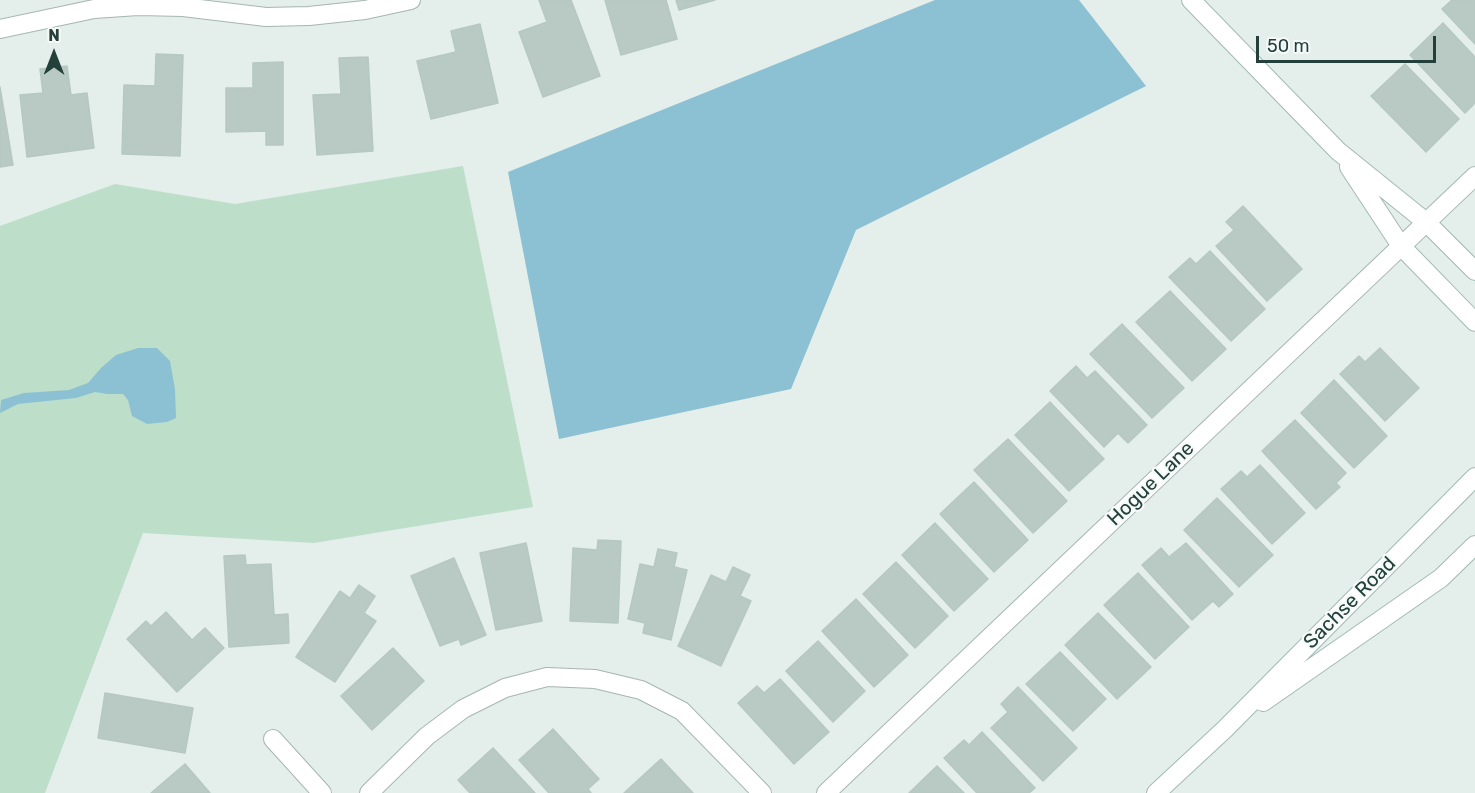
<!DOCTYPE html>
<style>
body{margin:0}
#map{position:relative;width:1475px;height:793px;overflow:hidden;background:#e4eeea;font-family:Rubik,sans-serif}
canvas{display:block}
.north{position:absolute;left:24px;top:24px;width:60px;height:60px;-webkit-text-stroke:4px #f5faf8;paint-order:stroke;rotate:0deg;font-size:16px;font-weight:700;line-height:24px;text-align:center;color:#23403b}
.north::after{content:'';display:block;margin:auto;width:21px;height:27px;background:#23403b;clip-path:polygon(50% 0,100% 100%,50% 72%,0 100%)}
.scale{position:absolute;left:1256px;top:36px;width:180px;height:27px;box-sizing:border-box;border:3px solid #23403b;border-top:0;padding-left:8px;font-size:18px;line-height:21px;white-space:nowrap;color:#23403b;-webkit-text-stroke:4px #f5faf8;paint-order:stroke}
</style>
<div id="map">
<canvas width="1475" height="793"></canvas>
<div class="north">N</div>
<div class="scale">50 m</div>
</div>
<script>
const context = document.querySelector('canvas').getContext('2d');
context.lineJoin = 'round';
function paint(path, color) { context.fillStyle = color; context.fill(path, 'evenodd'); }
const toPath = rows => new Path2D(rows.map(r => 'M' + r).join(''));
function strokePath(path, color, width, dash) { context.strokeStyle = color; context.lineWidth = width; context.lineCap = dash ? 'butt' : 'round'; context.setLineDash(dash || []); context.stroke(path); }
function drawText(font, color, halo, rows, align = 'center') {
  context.font = font + ' Rubik,sans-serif'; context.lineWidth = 4.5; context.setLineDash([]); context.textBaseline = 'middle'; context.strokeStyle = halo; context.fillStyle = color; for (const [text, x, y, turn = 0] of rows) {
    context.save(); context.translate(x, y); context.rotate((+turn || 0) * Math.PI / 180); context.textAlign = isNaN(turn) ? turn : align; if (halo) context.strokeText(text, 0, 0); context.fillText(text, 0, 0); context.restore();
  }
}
paint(toPath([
 [463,166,533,507,314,543,143,533,45,793,0,793,0,226,115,184,235,204]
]), '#bddfca');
paint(toPath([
 [935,0,1079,0,1146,86,856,230,791,389,559,439,508,172],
 [138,348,157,348,170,361,175,389,176,418,167,422,147,424,132,416,128,400,123,394,107,394,95,392,76,398,18,404,0,413,1,400,24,393,69,390,88,383,101,368,116,355]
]), '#8cc0d3');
const building = toPath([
 [539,0,571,0,600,76,543,97,519,32,547,22,539,0],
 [605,0,666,0,677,39,621,55,605,0],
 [676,0,715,0,679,10,676,0],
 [1452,0,1475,0,1475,44,1442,9,1452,0],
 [1443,23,1475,57,1475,103,1465,113,1410,55,1443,23],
 [480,24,498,103,431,119,417,61,456,52,451,31,480,24],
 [156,54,183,55,180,156,122,154,124,85,155,86,156,54],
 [368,57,373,151,317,155,313,95,341,94,339,58,368,57],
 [283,62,283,145,266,145,266,131,226,132,226,88,253,88,253,63,283,62],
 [1405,64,1459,119,1426,152,1371,96,1405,64],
 [67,66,71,95,87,93,94,148,27,157,20,95,43,93,40,69,67,66],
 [0,87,13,165,0,167,0,87],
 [1243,206,1302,269,1267,301,1216,246,1234,230,1226,222,1243,206],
 [1210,251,1265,309,1231,341,1169,277,1190,258,1196,264,1210,251],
 [1170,291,1226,349,1192,381,1136,322,1170,291],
 [1122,324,1184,388,1152,418,1090,354,1122,324],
 [1380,348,1419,388,1385,421,1340,374,1359,356,1365,362,1380,348],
 [1076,366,1087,378,1095,371,1147,425,1128,443,1118,433,1104,447,1050,391,1076,366],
 [1334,380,1387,436,1354,468,1301,413,1334,380],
 [1050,402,1104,459,1069,491,1015,435,1050,402],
 [1295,420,1346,473,1336,483,1340,487,1316,509,1262,451,1295,420],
 [1008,439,1067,501,1033,533,974,470,1008,439],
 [1260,465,1305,513,1272,544,1221,489,1241,471,1247,477,1260,465],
 [974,482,1028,540,994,572,940,514,974,482],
 [1217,498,1273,555,1239,587,1184,530,1217,498],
 [935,523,988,579,954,611,902,555,935,523],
 [598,540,621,541,618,623,570,621,573,548,597,550,598,540],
 [526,543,542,621,496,630,480,553,526,543],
 [1186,543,1233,594,1219,607,1213,601,1192,620,1142,565,1161,548,1169,557,1186,543],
 [658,549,677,553,674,567,687,570,671,640,643,633,645,623,628,619,640,564,654,567,658,549],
 [245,555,246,565,271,564,274,615,288,614,289,643,229,647,224,556,245,555],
 [454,558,486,635,461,645,459,639,440,646,411,576,454,558],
 [896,562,948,616,915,648,863,594,896,562],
 [733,567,750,575,740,596,751,601,721,666,678,646,711,575,726,582,733,567],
 [1138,573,1189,627,1155,659,1104,605,1138,573],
 [359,585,375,596,364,613,376,621,335,682,296,657,340,591,350,598,359,585],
 [856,599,908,655,874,687,822,631,856,599],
 [166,612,192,640,205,628,224,648,177,692,127,639,146,621,151,626,166,612],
 [1098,613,1151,667,1117,699,1065,645,1098,613],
 [818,641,865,691,833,722,786,671,818,641],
 [393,648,424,681,372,730,341,696,393,648],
 [1060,652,1106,699,1073,731,1026,684,1060,652],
 [780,679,829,732,794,764,738,703,757,686,764,693,780,679],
 [1018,687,1077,748,1043,781,991,728,1008,712,1001,704,1018,687],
 [105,693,193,708,185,753,98,738,105,693],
 [553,729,599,779,588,789,591,793,549,793,519,760,553,729],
 [982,732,1035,788,1029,793,977,793,944,758,964,740,969,745,982,732],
 [493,748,535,793,470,793,458,780,493,748],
 [661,759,693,793,624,793,661,759],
 [185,764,210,793,151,793,185,764],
 [937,766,964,793,909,793,937,766]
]);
paint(building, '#b9c9c4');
strokePath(building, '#b6c8c2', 1.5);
const street = toPath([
 [0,29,94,9,138,6,183,7,266,17,309,16,365,10,411,0],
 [273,739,322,793],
 [369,793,427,736,463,709,505,688,547,677,595,679,641,690,682,711,762,793],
 [826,793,1475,176]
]);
const secondary = toPath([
 [1191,0,1338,151,1426,222,1475,271],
 [1349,167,1401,246,1475,322],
 [1263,702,1441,578,1475,545],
 [1156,793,1225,729,1475,477]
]);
strokePath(street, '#a6b6b2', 20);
strokePath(secondary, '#a2bab4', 20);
strokePath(street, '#fff', 18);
strokePath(secondary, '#fff', 18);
drawText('20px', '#23403b', '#f5faf8', [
 ["Hogue Lane",1151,484,-44],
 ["Sachse Road",1350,603,-45]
]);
</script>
